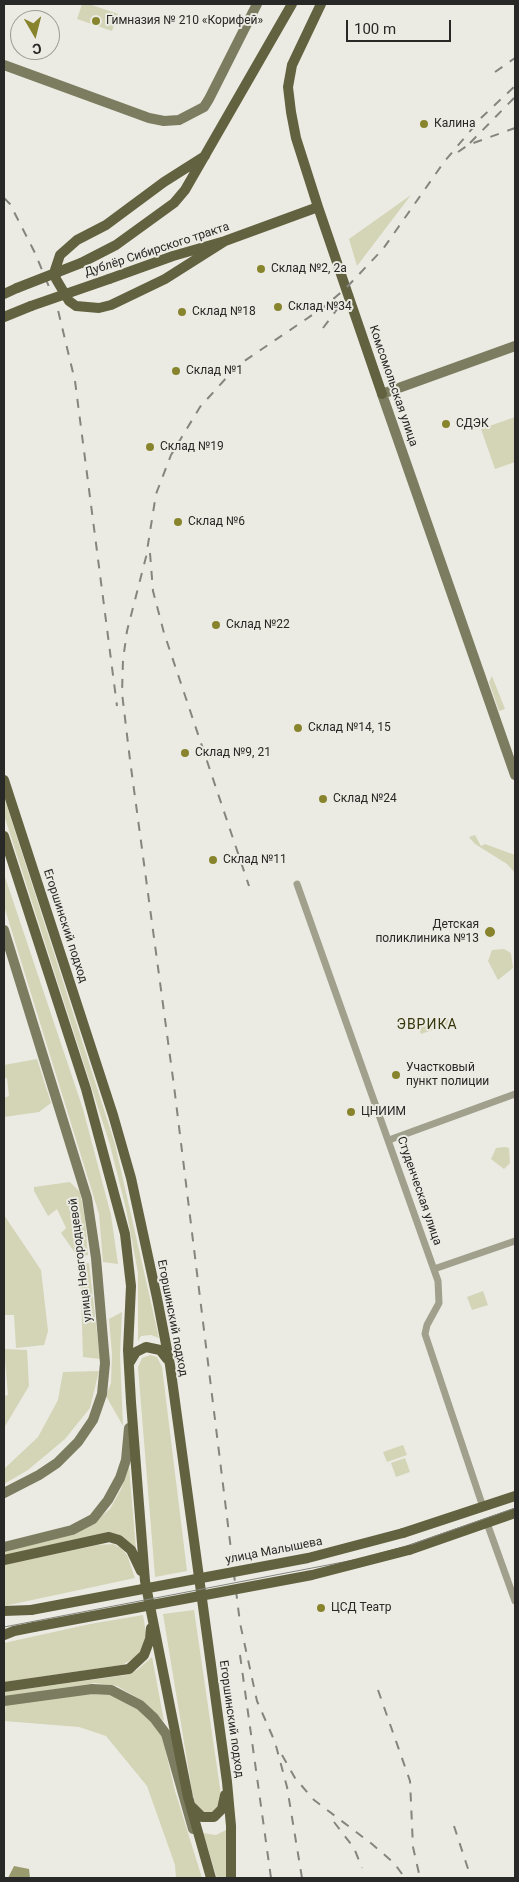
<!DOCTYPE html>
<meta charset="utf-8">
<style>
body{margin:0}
#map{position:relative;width:519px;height:1882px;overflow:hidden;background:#ebebe3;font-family:Roboto,sans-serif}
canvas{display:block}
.frame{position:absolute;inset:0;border:5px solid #282826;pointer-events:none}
.north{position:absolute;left:10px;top:10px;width:50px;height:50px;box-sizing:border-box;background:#ebebe3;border:1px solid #9d9d97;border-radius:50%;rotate:172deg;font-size:14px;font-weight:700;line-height:20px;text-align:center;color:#282826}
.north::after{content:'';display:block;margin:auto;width:18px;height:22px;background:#87842d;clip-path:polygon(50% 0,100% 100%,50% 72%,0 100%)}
.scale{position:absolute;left:346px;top:20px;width:105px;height:22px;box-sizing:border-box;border:2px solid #282826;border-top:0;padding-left:6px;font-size:15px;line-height:18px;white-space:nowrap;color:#282826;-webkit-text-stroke:4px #ebebe3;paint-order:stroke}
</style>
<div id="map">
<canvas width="519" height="1882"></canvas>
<div class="frame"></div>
<div class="north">С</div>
<div class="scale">100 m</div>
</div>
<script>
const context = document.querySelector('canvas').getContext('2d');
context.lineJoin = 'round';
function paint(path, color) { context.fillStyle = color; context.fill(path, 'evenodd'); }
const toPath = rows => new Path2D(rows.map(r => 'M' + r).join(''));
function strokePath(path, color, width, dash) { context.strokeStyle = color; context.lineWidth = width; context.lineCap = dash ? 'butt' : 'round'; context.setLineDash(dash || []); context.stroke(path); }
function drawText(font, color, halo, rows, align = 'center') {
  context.font = font + ' Roboto,sans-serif'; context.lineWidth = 4; context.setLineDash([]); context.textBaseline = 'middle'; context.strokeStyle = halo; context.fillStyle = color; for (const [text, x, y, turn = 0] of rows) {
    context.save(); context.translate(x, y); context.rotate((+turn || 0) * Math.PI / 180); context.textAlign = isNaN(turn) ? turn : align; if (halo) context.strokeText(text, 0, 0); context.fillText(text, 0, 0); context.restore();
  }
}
paint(toPath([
 [82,4,89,4,118,14,112,31,77,19],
 [411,195,357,266,349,239],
 [515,417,515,462,495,469,481,429],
 [492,676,505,709,499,711,489,682],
 [4,797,115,1144,159,1338,151,1335,141,1336,138,1341,138,1273,126,1209,110,1145,4,815],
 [475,835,481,846,485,844,515,855,515,873,507,864,475,844,469,837],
 [4,874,83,1109,111,1215,118,1264,103,1262,99,1214,4,906],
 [504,949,511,953,513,968,498,980,488,961,492,950],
 [448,1018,450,1024,421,1034,419,1028],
 [37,1059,51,1103,39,1112,4,1117,4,1098,9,1096,7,1078,4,1078,4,1065],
 [505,1147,509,1148,510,1163,504,1169,491,1159,496,1148],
 [70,1182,80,1192,85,1219,88,1255,78,1257,61,1233,66,1228,57,1209,48,1216,34,1191,34,1187],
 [4,1215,41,1270,48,1331,44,1345,16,1348,14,1315,4,1315],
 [89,1263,100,1359,83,1357,80,1264],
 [483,1291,488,1305,472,1310,467,1297],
 [122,1312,120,1355,123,1426,106,1396,111,1383,112,1354,109,1319],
 [4,1349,27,1350,29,1386,4,1428,4,1396,8,1395],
 [150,1355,157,1357,162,1367,187,1571,155,1577,138,1367,142,1358],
 [99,1371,90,1408,65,1439,28,1470,4,1484,4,1469,38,1437,58,1400,63,1372],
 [403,1445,407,1455,387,1462,383,1452],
 [405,1458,410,1472,396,1477,391,1463],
 [129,1466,136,1549,115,1534,4,1557,4,1551,93,1523,110,1509,121,1489],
 [113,1544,121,1548,127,1555,135,1578,4,1606,4,1565,98,1545],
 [194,1610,220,1788,221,1800,217,1811,207,1815,196,1806,192,1791,163,1614],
 [143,1615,146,1633,144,1645,136,1657,122,1665,4,1682,4,1643,90,1624],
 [152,1657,164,1721,143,1701,117,1686,95,1683,4,1697,4,1692,126,1675,137,1670],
 [92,1692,109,1694,144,1712,161,1732,175,1791,202,1878,176,1878,175,1865,147,1786,106,1736,79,1727,4,1721,6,1703],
 [226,1830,227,1878,217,1878,203,1833,216,1835]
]), '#d4d4b7');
paint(toPath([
 [14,1866,29,1869,30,1878,8,1878]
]), '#9a9a6f');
strokePath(toPath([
 [297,884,438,1281,439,1303,427,1325,425,1334,483,1507],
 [389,1140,515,1094],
 [434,1269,515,1241],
 [487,1523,515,1601]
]), '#a0a08d', 7);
strokePath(toPath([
 [4,65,149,118,164,121,179,120,204,107,209,99,257,4],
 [515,346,382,394,515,775],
 [4,930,87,1198,96,1258,105,1363,102,1394,93,1420,78,1442,57,1463,39,1475,4,1493],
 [4,1547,72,1530,93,1519,108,1500,120,1478,126,1460,129,1428],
 [4,1701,92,1689,111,1690,140,1705,154,1718,166,1734,193,1829]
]), '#7c7c60', 10);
strokePath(toPath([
 [321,4,292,65,288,87,291,112,296,138,318,207,382,394],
 [205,156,164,182,106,225,77,240,60,255,55,270,56,279,69,301,76,306,99,308,111,305,165,279,225,241],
 [81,263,116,245,174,203,185,190,292,4],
 [109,279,173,256,225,241,318,207],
 [4,294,17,288],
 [4,317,31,306],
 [4,780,113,1115,131,1178,157,1298,170,1365,227,1782,231,1826,231,1878],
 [4,836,86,1089,125,1234,131,1286,128,1350,131,1402,145,1581,188,1797,211,1878],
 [130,1362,136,1352,146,1347,160,1350,167,1359],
 [403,1533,515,1496],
 [409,1550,515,1513],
 [4,1560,109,1537,119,1540,131,1550,141,1571],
 [4,1611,31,1610],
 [4,1635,14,1631,34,1627],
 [4,1687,129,1669,144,1655,150,1639,151,1628],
 [192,1807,202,1817,214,1817,222,1809,225,1795]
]), '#636240', 10);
strokePath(toPath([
 [4,1627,359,1559,407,1546,515,1508]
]), '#858580', 1);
strokePath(toPath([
 [495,72,515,58],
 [470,143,515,97],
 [458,152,468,145,515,128],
 [4,198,10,204,35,253,57,306,75,381,117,706],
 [323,328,338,308],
 [150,553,153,591,164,633,249,886],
 [240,1655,271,1878],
 [378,1690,410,1781,413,1847,420,1878],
 [282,1755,295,1778,314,1800,372,1844,394,1863,405,1878],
 [334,1822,354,1848,362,1868],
 [454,1826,471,1878],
 [302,1878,287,1787,275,1742,257,1701,240,1623,174,1086,130,760,122,693,123,660,127,631,146,557,156,494,171,455,200,407,237,366,324,307,346,288,383,249,444,162,482,117,515,86]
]), '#858580', 2, [9, 9]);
strokePath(toPath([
 [17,288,81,263],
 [31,306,109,279],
 [31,1610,308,1558,403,1533],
 [34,1627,312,1575,409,1550]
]), '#636240', 10);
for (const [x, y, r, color] of [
 [96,21,5,"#87842d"],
 [424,124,5,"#87842d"],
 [261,269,5,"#87842d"],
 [278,307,5,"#87842d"],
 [182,312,5,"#87842d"],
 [176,371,5,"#87842d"],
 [446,424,5,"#87842d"],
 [150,447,5,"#87842d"],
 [178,522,5,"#87842d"],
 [216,625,5,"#87842d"],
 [298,728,5,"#87842d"],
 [185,753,5,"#87842d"],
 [323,799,5,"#87842d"],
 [213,860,5,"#87842d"],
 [490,932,6,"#87842d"],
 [396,1075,5,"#87842d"],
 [351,1112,5,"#87842d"],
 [321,1608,5,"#87842d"]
]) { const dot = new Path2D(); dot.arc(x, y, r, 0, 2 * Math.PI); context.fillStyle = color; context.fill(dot); strokePath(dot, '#ebebe3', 2); }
drawText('12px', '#282826', '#ebebe3', [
 ["Гимназия № 210 «Корифей»",106,21],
 ["Калина",434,124],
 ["Склад №2, 2а",271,269],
 ["Склад №34",288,307],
 ["Склад №18",192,312],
 ["Склад №1",186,371],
 ["СДЭК",456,424],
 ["Склад №19",160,447],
 ["Склад №6",188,522],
 ["Склад №22",226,625],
 ["Склад №14, 15",308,728],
 ["Склад №9, 21",195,753],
 ["Склад №24",333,799],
 ["Склад №11",223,860],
 ["Детская",479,925,"right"],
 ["поликлиника №13",479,939,"right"],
 ["Участковый",406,1068],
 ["пункт полиции",406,1082],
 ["ЦНИИМ",361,1112],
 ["ЦСД Театр",331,1608]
], 'left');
drawText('12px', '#282826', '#ebebe3', [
 ["Дублёр Сибирского тракта",157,250,-18],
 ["Комсомольская улица",393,386,71],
 ["Егоршинский подход",65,926,72],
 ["Студенческая улица",419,1191,71],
 ["улица Новгородцевой",81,1260,-97],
 ["Егоршинский подход",172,1318,79],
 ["улица Малышева",274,1551,-11],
 ["Егоршинский подход",231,1719,82]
]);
context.letterSpacing = '1px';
drawText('14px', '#36350b', '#ebebe3', [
 ["ЭВРИКА",427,1025]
]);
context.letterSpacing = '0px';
</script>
